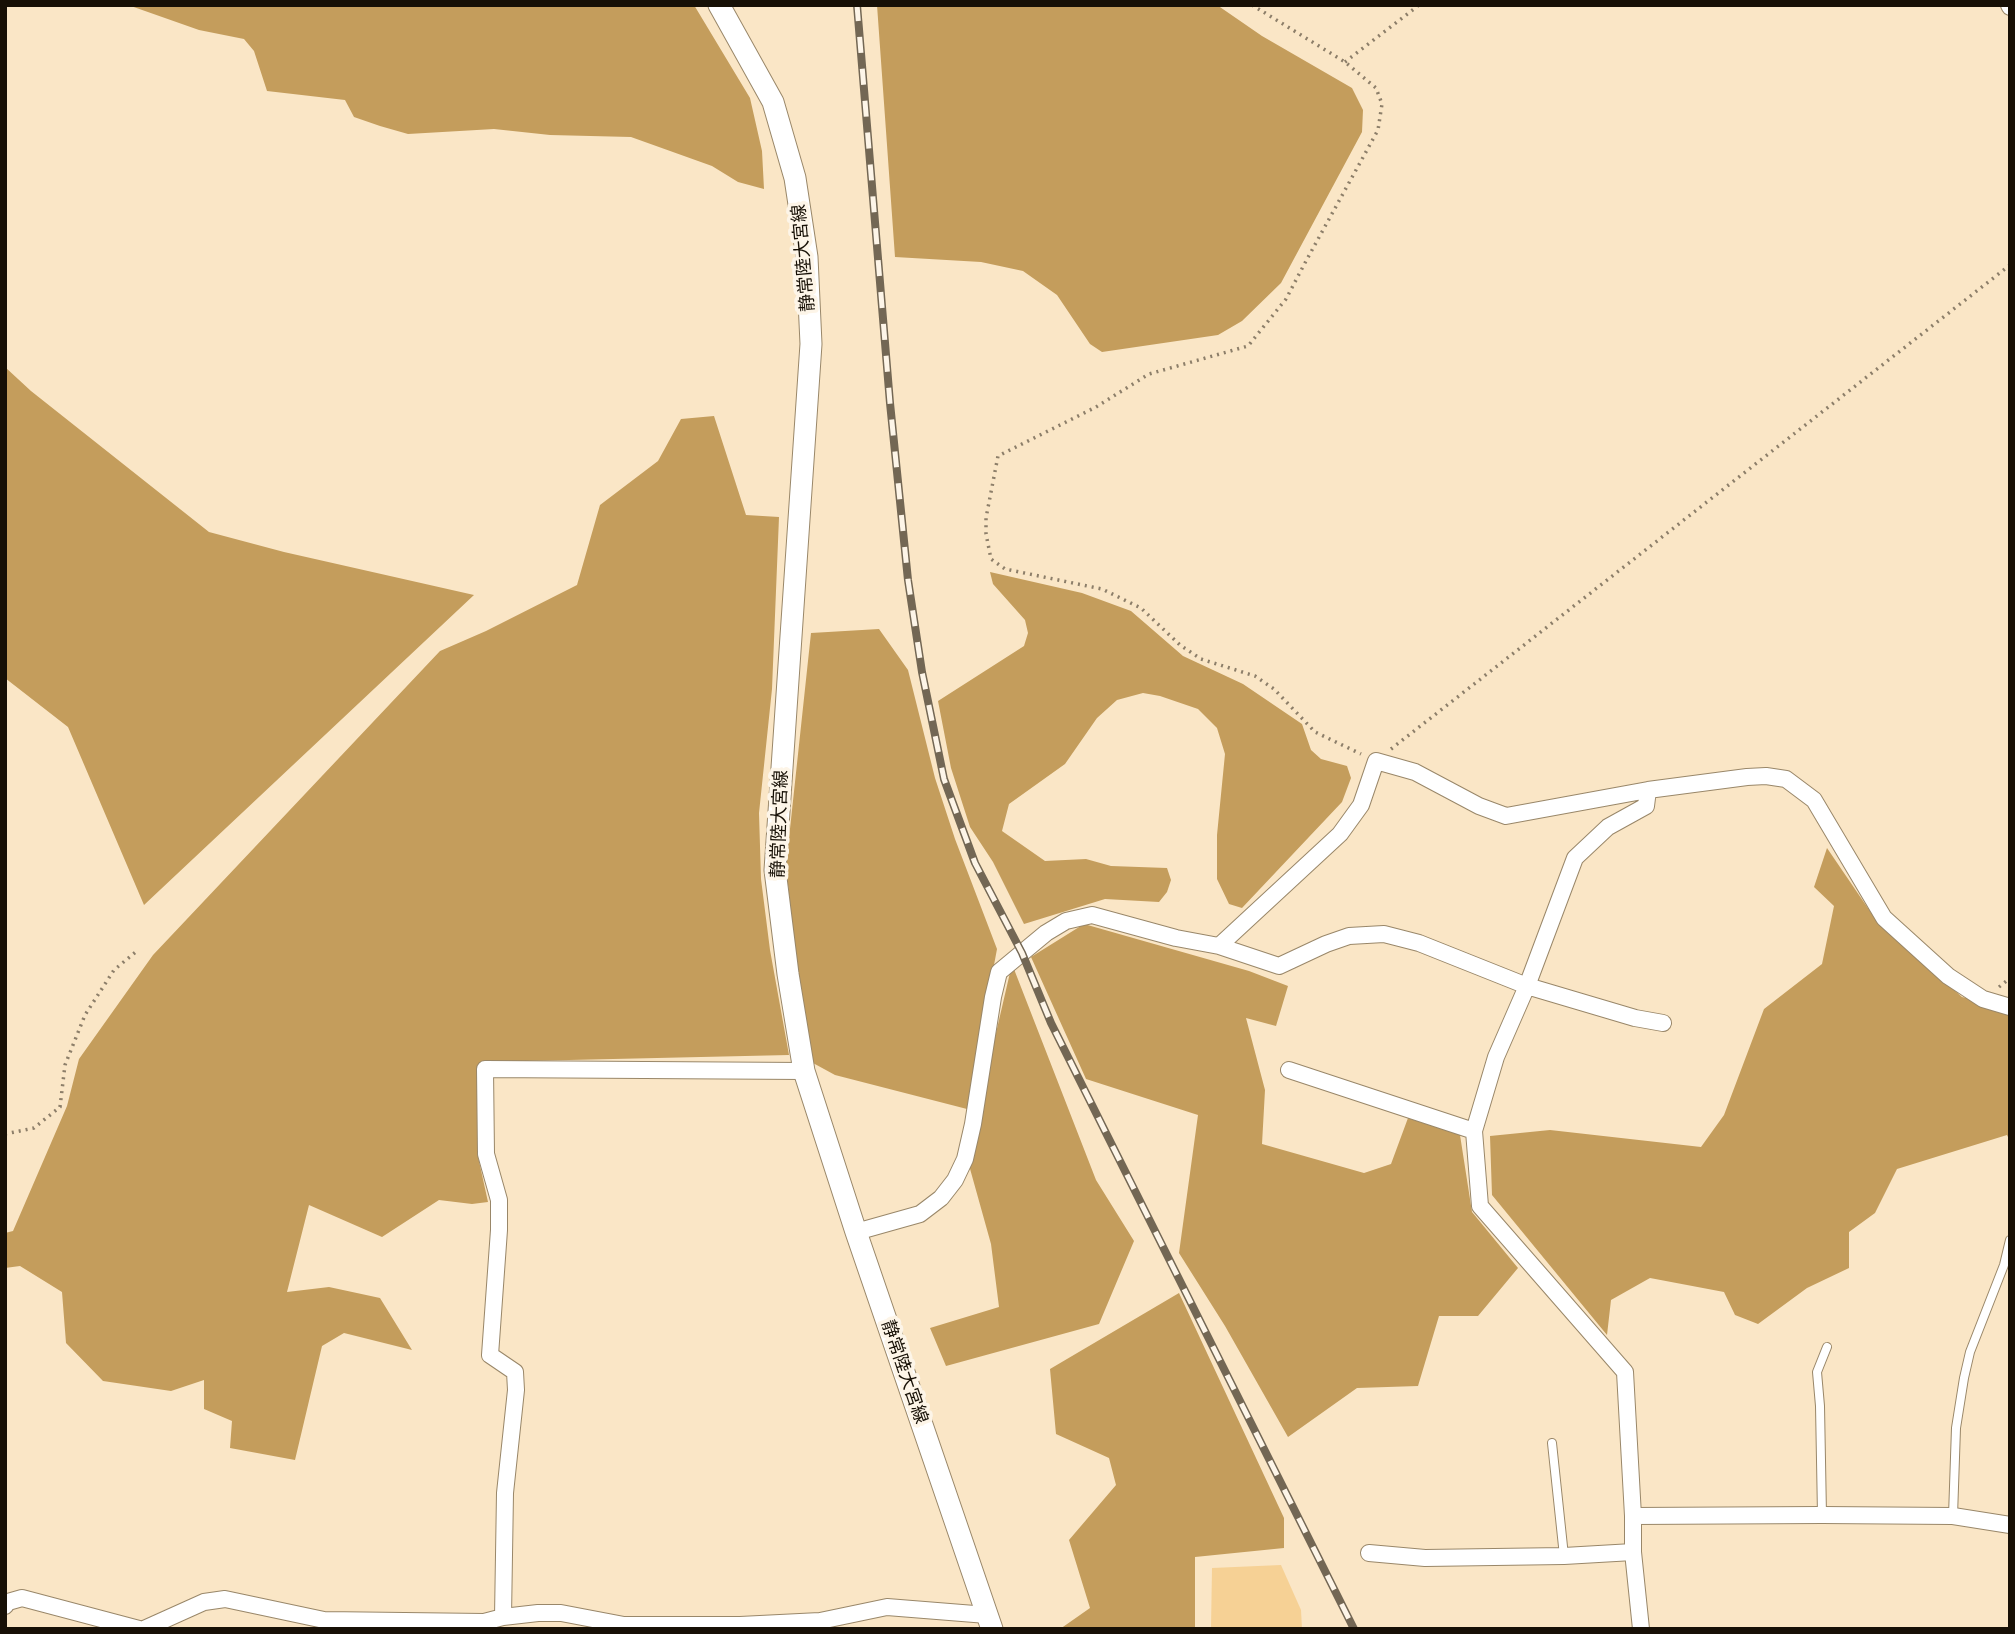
<!DOCTYPE html>
<meta charset="utf-8">
<style>
body{margin:0}
#map{position:relative;width:2015px;height:1634px;overflow:hidden;background:#fae6c6;font-family:Bitter,serif}
canvas{display:block}
.frame{position:absolute;inset:0;border:7px solid #171006;pointer-events:none}
</style>
<div id="map">
<canvas width="2015" height="1634"></canvas>
<div class="frame"></div>
</div>
<script>
const context = document.querySelector('canvas').getContext('2d');
context.lineJoin = 'round';
function paint(path, color) { context.fillStyle = color; context.fill(path, 'evenodd'); }
const toPath = rows => new Path2D(rows.map(r => 'M' + r).join(''));
function strokePath(path, color, width, dash) { context.strokeStyle = color; context.lineWidth = width; context.lineCap = dash ? 'butt' : 'round'; context.setLineDash(dash || []); context.stroke(path); }
function drawText(font, color, halo, rows, align = 'center') {
  context.font = font + ' Bitter,"Noto Sans JP",serif'; context.lineWidth = 7; context.setLineDash([]); context.textBaseline = 'middle'; context.strokeStyle = halo; context.fillStyle = color; for (const [text, x, y, turn = 0] of rows) {
    context.save(); context.translate(x, y); context.rotate((+turn || 0) * Math.PI / 180); context.textAlign = isNaN(turn) ? turn : align; if (halo) context.strokeText(text, 0, 0); context.fillText(text, 0, 0); context.restore();
  }
}
paint(toPath([
 [1281,1565,1301,1610,1302,1629,1211,1629,1212,1568]
]), '#f6d195');
paint(toPath([
 [128,5,694,5,750,98,762,151,764,189,738,182,712,166,631,137,550,135,494,129,408,134,380,126,354,117,345,100,267,91,254,51,244,39,199,30],
 [877,5,1217,5,1262,36,1352,88,1363,110,1362,132,1281,283,1242,321,1218,335,1102,352,1090,344,1057,295,1023,271,981,262,895,257],
 [5,367,31,391,209,532,284,552,474,595,144,905,68,727,5,678],
 [714,416,746,515,779,517,772,689,759,813,761,879,770,950,789,1055,481,1062,477,1152,488,1202,472,1204,439,1200,382,1237,309,1205,287,1292,329,1287,380,1298,412,1350,344,1333,322,1346,295,1460,230,1448,232,1421,204,1409,204,1380,171,1391,103,1381,66,1343,62,1292,20,1266,5,1268,5,1233,13,1231,67,1106,79,1059,153,955,440,651,486,631,577,585,600,505,658,461,681,419],
 [990,572,1082,593,1131,611,1183,656,1243,684,1302,724,1311,750,1321,759,1347,766,1351,778,1342,802,1242,908,1229,904,1217,879,1217,835,1225,754,1217,728,1198,709,1160,696,1143,693,1117,700,1097,718,1065,764,1009,804,1002,831,1045,861,1086,859,1111,866,1167,868,1171,880,1167,892,1159,902,1105,899,1024,924,993,862,970,827,951,768,938,701,1024,646,1028,633,1025,620,993,584],
 [879,629,908,670,935,778,955,839,997,949,967,1109,835,1075,813,1063,795,950,786,866,811,633],
 [1827,848,1876,920,1962,997,2010,1009,2010,1141,2007,1135,1897,1169,1875,1213,1849,1232,1849,1268,1807,1288,1758,1324,1735,1315,1724,1292,1650,1278,1611,1300,1607,1335,1492,1195,1490,1136,1550,1130,1701,1147,1724,1115,1764,1009,1822,964,1834,906,1814,887],
 [1084,924,1249,971,1288,986,1276,1026,1246,1018,1265,1090,1262,1144,1364,1173,1391,1164,1408,1118,1460,1135,1472,1212,1518,1268,1478,1316,1439,1316,1418,1386,1357,1388,1288,1437,1225,1326,1179,1253,1198,1115,1086,1079,1031,957],
 [1012,964,1096,1180,1134,1241,1099,1324,946,1366,930,1328,999,1307,991,1244,967,1158],
 [1179,1293,1284,1518,1284,1548,1195,1557,1195,1629,1060,1629,1090,1608,1069,1540,1116,1485,1109,1458,1056,1434,1050,1369]
]), '#c49d5c');
const service = toPath([
 [1552,1443,1564,1556],
 [1822,1515,1820,1406,1817,1372,1827,1347],
 [1953,1516,1956,1428,1964,1378,1970,1352,2004,1265,2010,1240]
]);
const minor = toPath([
 [2009,5,2010,7],
 [1648,790,1646,806,1608,827,1575,858,1527,986,1635,1018,1663,1023],
 [1219,946,1279,966,1326,944,1349,936,1384,934,1419,943,1527,986,1496,1057,1474,1131,1480,1206,1625,1372,1633,1516,1633,1552,1641,1629],
 [1289,1070,1474,1131],
 [856,1232,920,1214,941,1198,955,1180,965,1159,973,1124,993,997,999,972,1046,933,1066,921,1092,915,1176,938,1219,946,1340,834,1361,805,1376,761,1415,772,1479,806,1506,816,1648,790,1747,777,1766,776,1786,779,1814,800,1884,918,1948,976,1983,999,2010,1007],
 [1633,1516,1822,1515,1953,1516,2010,1525],
 [1369,1553,1425,1558,1564,1556,1633,1552],
 [5,1606,8,1602,22,1598,139,1629],
 [503,1617,505,1493,516,1390,515,1372,490,1355,499,1230,499,1200,486,1154,485,1069,804,1071],
 [144,1629,204,1602,225,1599,324,1620,484,1622,503,1617,538,1613,561,1613,624,1625,740,1625,820,1621,887,1607,987,1615]
]);
const secondary = toPath([
 [719,5,773,102,795,178,807,257,811,344,775,870,788,974,804,1071,856,1232,992,1629]
]);
strokePath(service, '#998769', 10);
strokePath(minor, '#998769', 18);
strokePath(secondary, '#998769', 23);
strokePath(toPath([
 [1252,5,1345,62,1376,88,1382,104,1378,130,1306,261,1286,299,1248,346,1149,374,1096,407,998,456,986,518,986,534,991,559,1005,569,1102,589,1141,608,1180,645,1201,659,1255,676,1274,689,1315,732,1361,754],
 [1345,62,1419,5],
 [1391,749,2010,265],
 [1999,987,2010,978],
 [5,1134,34,1128,60,1107,65,1065,85,1015,114,970,138,950]
]), '#8c7e69', 3.5, [2, 5]);
strokePath(service, '#fff', 8);
strokePath(minor, '#fff', 16);
strokePath(secondary, '#fff', 21);
const rail = toPath([
 [857,5,890,403,908,580,922,672,944,779,975,863,1022,953,1051,1023,1354,1629]
]);
strokePath(rail, '#736754', 8);
strokePath(rail, '#fdf5e8', 5, [16]);
drawText('18px', '#171006', '#fdf5e8', [
 ["静常陸大宮線",804,258,-95],
 ["静常陸大宮線",780,824,-88],
 ["静常陸大宮線",904,1372,71]
]);
</script>
